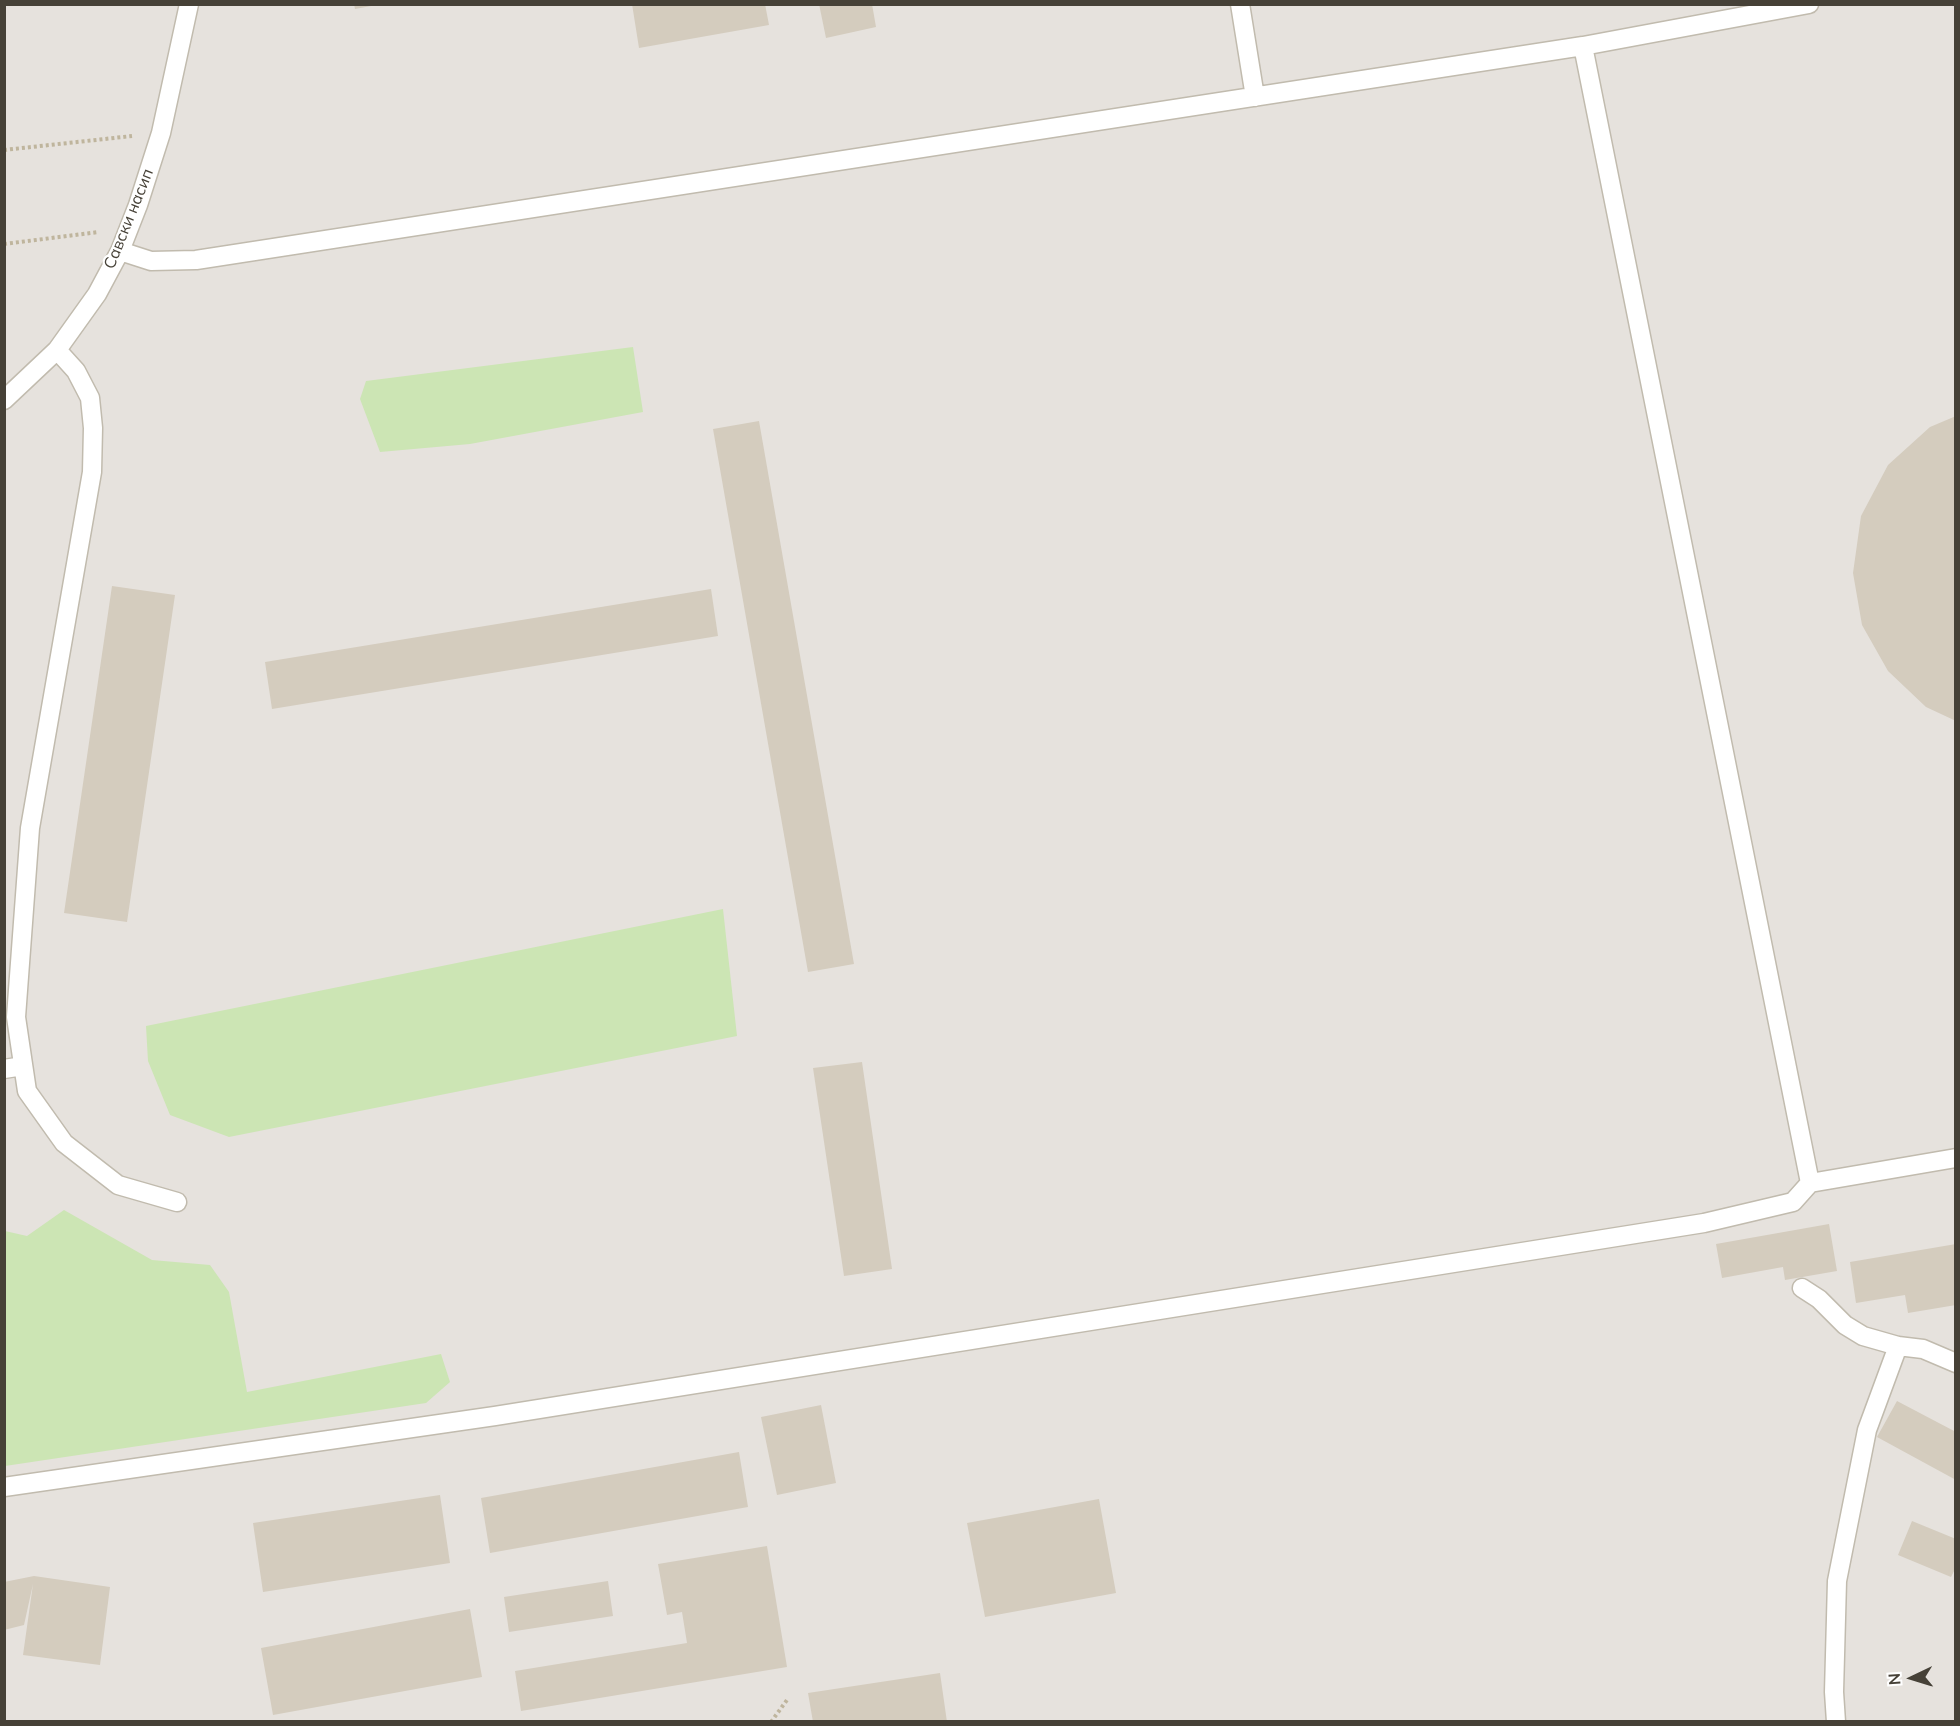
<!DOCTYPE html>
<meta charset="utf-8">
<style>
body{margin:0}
#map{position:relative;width:1960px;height:1726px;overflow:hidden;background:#f3f0e8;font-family:Mulish,sans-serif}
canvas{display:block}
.frame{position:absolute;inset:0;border:6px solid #464137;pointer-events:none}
.north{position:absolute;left:1882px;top:1648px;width:60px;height:60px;-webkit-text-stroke:4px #fff;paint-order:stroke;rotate:266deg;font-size:16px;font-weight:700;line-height:24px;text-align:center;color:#464137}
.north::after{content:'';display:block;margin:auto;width:21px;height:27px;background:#464137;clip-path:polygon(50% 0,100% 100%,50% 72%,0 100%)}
</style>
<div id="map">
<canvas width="1960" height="1726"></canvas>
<div class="frame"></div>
<div class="north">N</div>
</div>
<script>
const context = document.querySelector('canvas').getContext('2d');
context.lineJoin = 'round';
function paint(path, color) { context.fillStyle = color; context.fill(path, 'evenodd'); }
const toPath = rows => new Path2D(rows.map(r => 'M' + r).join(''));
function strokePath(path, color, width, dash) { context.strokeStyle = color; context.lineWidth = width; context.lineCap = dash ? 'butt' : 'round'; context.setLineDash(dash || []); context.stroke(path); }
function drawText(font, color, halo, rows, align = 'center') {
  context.font = font + ' Mulish,sans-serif'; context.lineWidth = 4.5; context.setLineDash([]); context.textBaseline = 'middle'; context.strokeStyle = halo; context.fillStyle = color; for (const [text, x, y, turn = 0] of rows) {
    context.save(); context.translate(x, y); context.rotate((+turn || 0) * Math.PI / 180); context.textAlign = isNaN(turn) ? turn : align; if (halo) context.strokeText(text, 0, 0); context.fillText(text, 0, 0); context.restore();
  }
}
paint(toPath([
 [5,5,1955,5,1955,1721,5,1722]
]), '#e6e2dd');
paint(toPath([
 [633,347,643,412,470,444,380,452,360,399,366,381],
 [723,909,737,1036,229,1137,170,1115,148,1061,146,1026],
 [64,1210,152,1260,210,1265,229,1292,247,1392,441,1354,450,1382,426,1403,5,1466,5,1231,27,1236]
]), '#cce5b4');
paint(toPath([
 [354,4,371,4,371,6,355,9],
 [632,4,765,4,769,25,639,48],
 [819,4,872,4,876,27,826,38],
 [1956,416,1956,721,1926,707,1888,671,1862,625,1853,573,1861,516,1888,465,1930,427],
 [759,421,854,964,808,972,713,429],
 [112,586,175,595,127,922,64,913],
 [711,589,718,636,272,709,265,662],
 [862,1062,892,1269,844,1276,813,1068],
 [1829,1224,1837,1271,1785,1280,1783,1267,1722,1278,1716,1244],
 [1956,1244,1956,1305,1908,1313,1905,1295,1856,1303,1850,1262],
 [1897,1401,1956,1432,1956,1480,1877,1437],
 [821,1405,836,1483,777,1495,761,1417],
 [739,1452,748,1507,490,1553,481,1498],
 [440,1495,450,1563,263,1592,253,1523],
 [1099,1499,1116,1593,985,1617,967,1523],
 [1912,1521,1956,1539,1956,1567,1951,1577,1898,1555],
 [767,1546,787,1667,521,1711,515,1671,687,1643,682,1612,667,1615,658,1564],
 [34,1576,110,1587,100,1665,23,1655,33,1584,24,1625,4,1630,4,1582],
 [608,1581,613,1616,509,1632,504,1597],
 [470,1609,482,1677,273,1715,261,1648],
 [940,1673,947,1722,813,1722,808,1693]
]), '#d4ccbe');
const service = toPath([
 [1240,4,1255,97],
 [1583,46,1810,1183],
 [120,251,151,261,196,260,1583,46,1809,4],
 [57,350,76,371,90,398,93,428,92,472,30,828,16,1017,27,1091,64,1143,118,1185,177,1202],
 [4,400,57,350,97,294,120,251,138,205,161,133,189,4],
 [4,1069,23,1066],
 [1802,1288,1819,1299,1845,1325,1863,1336,1898,1346,1923,1349,1956,1363],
 [4,1487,495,1416,1704,1223,1793,1202,1810,1183,1956,1158],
 [1836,1722,1834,1692,1837,1581,1867,1430,1898,1346]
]);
strokePath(service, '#c1bbae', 21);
strokePath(toPath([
 [4,150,132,136],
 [4,244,99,232],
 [771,1722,787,1700]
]), '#bfb59d', 4, [3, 3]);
strokePath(service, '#fff', 18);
drawText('16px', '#464137', '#fff', [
 ["Савски насип",129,219,-68]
]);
</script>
